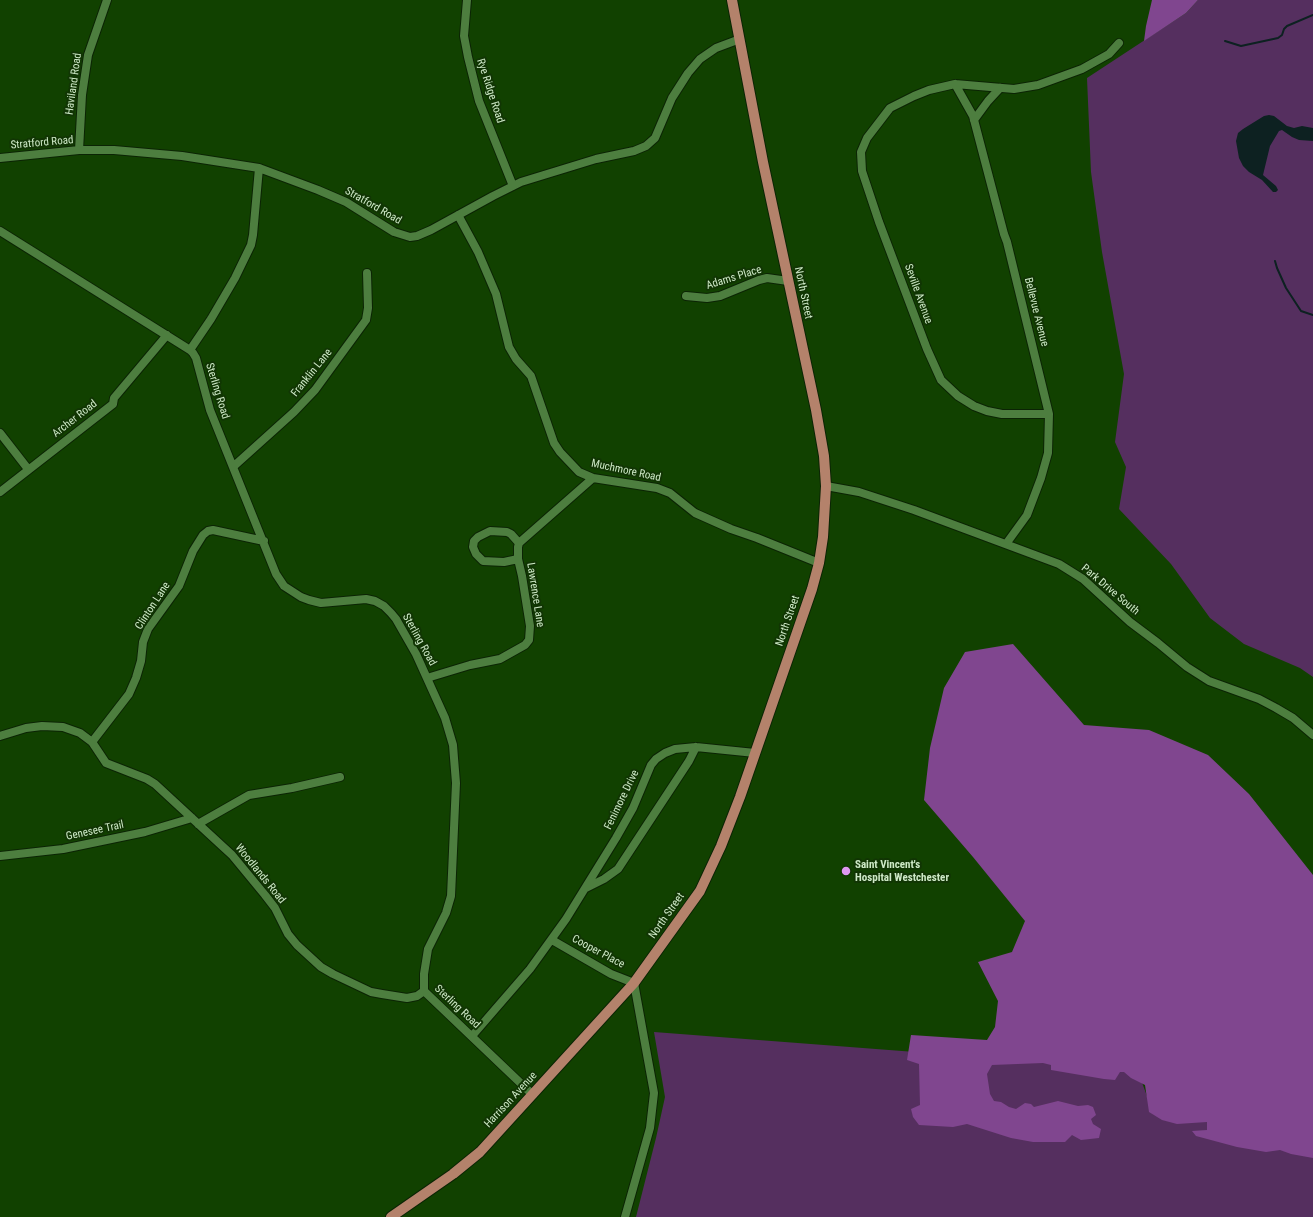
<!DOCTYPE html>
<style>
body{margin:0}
canvas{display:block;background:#114100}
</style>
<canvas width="1313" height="1217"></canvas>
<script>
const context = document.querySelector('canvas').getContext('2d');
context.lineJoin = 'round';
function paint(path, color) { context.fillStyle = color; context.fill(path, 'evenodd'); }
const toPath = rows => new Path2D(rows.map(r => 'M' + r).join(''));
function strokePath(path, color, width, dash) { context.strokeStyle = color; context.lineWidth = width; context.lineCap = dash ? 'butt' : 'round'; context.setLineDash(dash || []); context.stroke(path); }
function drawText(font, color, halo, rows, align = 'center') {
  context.font = font + ' "Roboto Condensed",sans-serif'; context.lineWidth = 4; context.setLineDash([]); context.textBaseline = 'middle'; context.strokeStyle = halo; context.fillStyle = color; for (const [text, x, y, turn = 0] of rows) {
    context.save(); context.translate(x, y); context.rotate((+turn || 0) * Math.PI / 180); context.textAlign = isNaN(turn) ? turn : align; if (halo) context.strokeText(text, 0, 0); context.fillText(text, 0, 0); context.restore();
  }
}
paint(toPath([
 [1198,0,1313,0,1313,677,1300,668,1244,644,1210,618,1171,564,1119,509,1126,467,1115,442,1124,374,1102,252,1091,172,1087,78,1186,13],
 [654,1032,1137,1069,1154,1115,1313,1123,1313,1217,636,1217,656,1138,665,1097]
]), '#552f5f');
paint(toPath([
 [1152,0,1198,0,1186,13,1144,41,1146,26],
 [1013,644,1084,725,1149,730,1208,755,1249,794,1313,875,1313,1158,1291,1154,1280,1150,1266,1152,1237,1147,1196,1136,1192,1131,1207,1130,1207,1122,1177,1124,1162,1120,1149,1112,1145,1085,1131,1078,1124,1072,1120,1072,1115,1080,1104,1079,1051,1070,1051,1065,1043,1063,992,1065,987,1074,990,1094,994,1101,1001,1102,1009,1107,1016,1109,1025,1103,1031,1104,1034,1107,1058,1101,1078,1106,1088,1105,1093,1107,1096,1115,1091,1119,1093,1124,1101,1129,1099,1138,1081,1140,1072,1135,1065,1142,1033,1142,1011,1138,967,1124,953,1127,919,1125,913,1117,911,1109,920,1105,919,1064,907,1060,911,1035,987,1040,995,1027,998,1001,978,962,1012,952,1025,921,973,857,924,800,930,748,944,688,965,652]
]), '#80468f');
paint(toPath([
 [1269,115,1274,116,1287,126,1294,128,1302,126,1313,128,1313,141,1299,140,1292,137,1282,130,1279,131,1270,146,1263,175,1276,186,1278,190,1276,192,1273,192,1262,180,1249,172,1243,166,1239,158,1236,141,1238,133,1243,129,1264,116]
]), '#0d2121');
strokePath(toPath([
 [1225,41,1241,46,1278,38,1282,35,1284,29,1287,26,1313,15],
 [1275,261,1277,268,1286,288,1301,311,1313,315]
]), '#0d2121', 2);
const minor = toPath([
 [467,0,464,36,468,57,479,101,513,186],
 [955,84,973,116,1004,234,1007,242,1049,414,1048,453,1041,478,1027,515,1006,544],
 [974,120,988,101,1000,88],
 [79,150,82,95,88,55,107,0],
 [0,158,79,150,114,150,182,156,259,168,318,190,346,202,394,232,410,237,417,236,431,230,493,196,521,182,596,159,634,151,646,146,655,138,672,98,688,73,700,59,716,48,740,39],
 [458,215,478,252,496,294,509,347,516,359,531,376,554,443,560,452,579,472,593,478,657,488,670,493,695,513,731,529,757,538,819,563],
 [0,231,190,350,193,353,196,358,210,410,276,574,284,586,301,597,309,600,321,603,366,599,375,601,384,606,391,613,396,619,416,654,445,718,453,745,454,758,456,783,451,896,446,913,428,949,424,974,424,991,533,1095],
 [686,296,707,298,720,296,759,280,767,278,788,281],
 [190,350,211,319,235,278,251,245,253,235,259,168],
 [1049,414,1002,414,987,411,974,406,958,396,941,380,927,349,879,222,862,171,861,152,867,138,890,108,914,96,929,90,955,84,1014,89,1038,85,1082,69,1109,54,1119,43],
 [0,433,28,469],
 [234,466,294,412,315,390,366,320,368,308,367,273],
 [826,486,859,492,914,510,1059,564,1083,579,1130,622,1158,643,1187,667,1209,681,1259,699,1276,708,1293,718,1313,735],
 [0,492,113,404,114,398,167,335],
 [518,559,504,562,483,561,476,554,473,547,474,541,478,537,490,531,507,532,511,534,519,543],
 [427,678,470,665,500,659,525,645,529,640,530,626,522,576,518,559,518,547,519,543,593,478],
 [0,736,26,728,42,726,63,727,80,733,92,742,106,763,147,779,155,784,220,844,232,855,265,895,275,908,288,934,297,945,321,967,333,974,371,992,382,994,407,998,417,996,424,991],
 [92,742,129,694,136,678,141,661,143,642,148,629,179,586,193,551,203,535,208,531,213,530,264,541],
 [198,824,249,795,292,788,340,777],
 [0,856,63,849,145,832,192,818],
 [586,888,604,879,618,869,689,761,696,747],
 [552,940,611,974,634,983,654,1093,650,1128,625,1217],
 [472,1036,530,969,566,919,616,838,633,808,651,765,656,759,665,753,675,749,696,747,755,753]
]);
const major = toPath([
 [391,1217,453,1174,480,1152,634,983,700,891,721,846,740,797,812,589,819,563,823,537,826,486,824,456,816,410,763,162,732,0]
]);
strokePath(minor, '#0b2404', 10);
strokePath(major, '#0b2404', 12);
strokePath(minor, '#4d7e3f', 8);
strokePath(major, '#b4826b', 10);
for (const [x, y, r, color] of [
 [846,871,5,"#df98f2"]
]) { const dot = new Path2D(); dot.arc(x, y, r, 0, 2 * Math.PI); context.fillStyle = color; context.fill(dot); strokePath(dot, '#113504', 1.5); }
drawText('11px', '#cee9c7', '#113504', [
 ["Haviland Road",74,84,-82],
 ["Rye Ridge Road",490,91,72],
 ["Stratford Road",42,143,-5],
 ["Stratford Road",373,206,30],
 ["Adams Place",734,278,-17],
 ["North Street",803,293,78],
 ["Seville Avenue",918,294,70],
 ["Bellevue Avenue",1036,312,76],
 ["Franklin Lane",312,373,-51],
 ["Sterling Road",217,391,73],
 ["Archer Road",75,419,-38],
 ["Muchmore Road",626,471,12],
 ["Park Drive South",1110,590,40],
 ["Lawrence Lane",535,595,81],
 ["Clinton Lane",153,606,-57],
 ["North Street",788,621,-71],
 ["Sterling Road",419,640,61],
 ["Fenimore Drive",622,800,-64],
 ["Genesee Trail",95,831,-12],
 ["Woodlands Road",260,874,51],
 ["North Street",667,916,-55],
 ["Cooper Place",598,952,28],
 ["Sterling Road",457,1007,43],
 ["Harrison Avenue",511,1100,-47]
]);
drawText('bold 11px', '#cee9c7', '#113504', [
 ["Saint Vincent's",855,865],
 ["Hospital Westchester",855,878]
], 'left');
</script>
